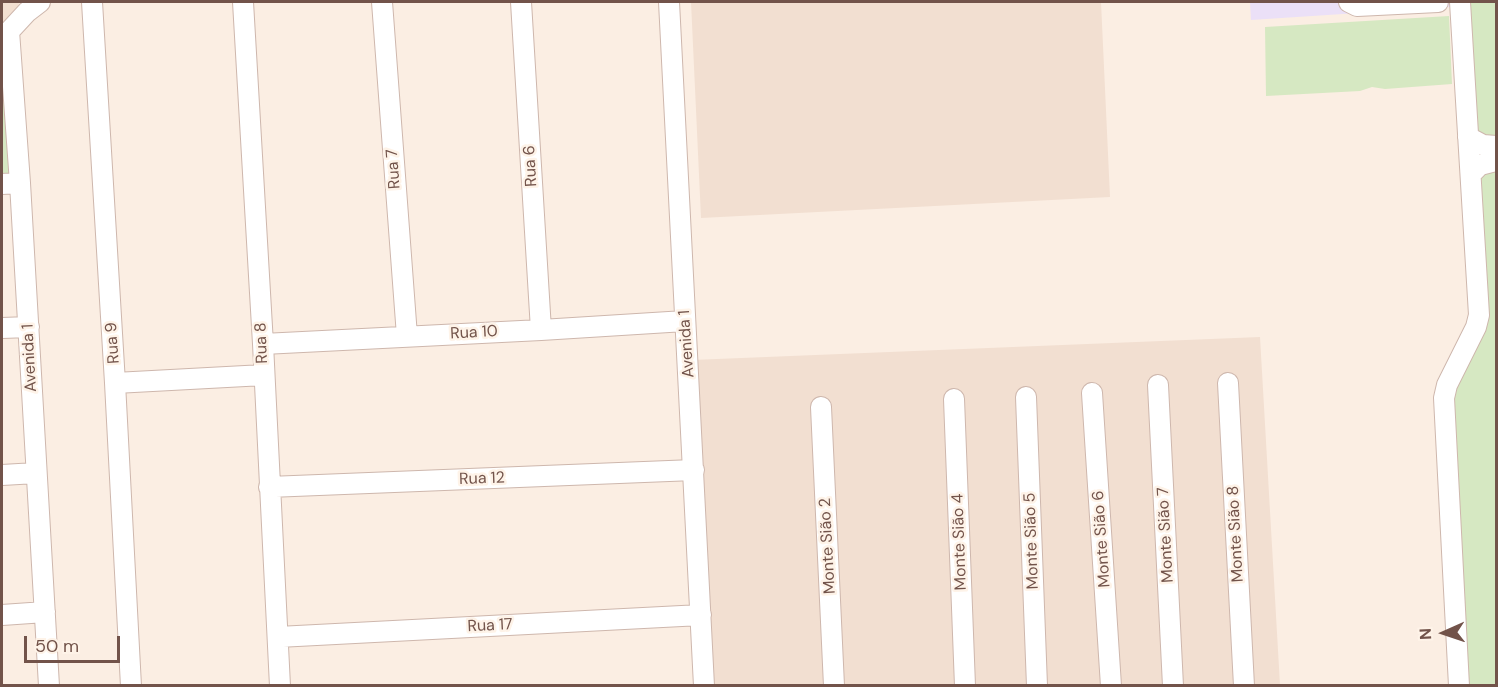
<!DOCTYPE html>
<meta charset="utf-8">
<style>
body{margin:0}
#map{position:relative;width:1498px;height:687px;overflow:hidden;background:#fbeee3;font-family:"DM Sans",sans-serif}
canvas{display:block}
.frame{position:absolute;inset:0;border:3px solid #72534a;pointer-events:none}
.north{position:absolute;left:1414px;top:603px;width:60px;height:60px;-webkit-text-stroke:4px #fef3e8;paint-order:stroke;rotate:267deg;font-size:16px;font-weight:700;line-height:24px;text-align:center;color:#72534a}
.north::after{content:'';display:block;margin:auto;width:21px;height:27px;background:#72534a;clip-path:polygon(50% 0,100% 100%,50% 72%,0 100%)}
.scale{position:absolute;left:24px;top:636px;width:96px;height:27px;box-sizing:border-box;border:3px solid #72534a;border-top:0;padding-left:8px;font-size:18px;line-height:21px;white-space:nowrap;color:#72534a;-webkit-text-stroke:4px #fef3e8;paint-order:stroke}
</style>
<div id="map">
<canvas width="1498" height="687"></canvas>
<div class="frame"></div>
<div class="north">N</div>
<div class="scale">50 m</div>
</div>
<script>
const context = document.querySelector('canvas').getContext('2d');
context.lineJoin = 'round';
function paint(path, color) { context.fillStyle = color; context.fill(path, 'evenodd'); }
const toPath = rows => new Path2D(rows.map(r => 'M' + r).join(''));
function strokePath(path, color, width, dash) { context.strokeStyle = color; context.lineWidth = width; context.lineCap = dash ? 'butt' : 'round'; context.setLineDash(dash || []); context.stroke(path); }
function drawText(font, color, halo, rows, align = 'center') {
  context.font = font + ' "DM Sans",sans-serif'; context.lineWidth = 5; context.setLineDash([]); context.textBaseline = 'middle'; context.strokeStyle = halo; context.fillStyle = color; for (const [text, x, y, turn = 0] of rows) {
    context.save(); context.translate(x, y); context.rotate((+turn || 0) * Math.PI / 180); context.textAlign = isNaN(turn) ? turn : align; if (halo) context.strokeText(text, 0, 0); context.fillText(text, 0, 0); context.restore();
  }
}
paint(toPath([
 [2,2,19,2,18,9,2,26],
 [691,2,1101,2,1110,197,701,218],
 [1260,337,1280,685,709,685,692,360]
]), '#f2dfd1');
paint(toPath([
 [1250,2,1449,2,1450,7,1251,20]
]), '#ebe0f7');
paint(toPath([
 [1464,2,1496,2,1496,685,1465,685,1449,394,1482,316],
 [1449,16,1452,84,1385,89,1372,87,1360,91,1266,96,1265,27],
 [2,55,12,175,2,175]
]), '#d6e8c2');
const minor = toPath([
 [92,2,115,383,131,686],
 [243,2,263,344,280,686],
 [382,2,407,336],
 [521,2,541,330],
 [669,2,704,686],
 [1349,2,1357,6,1438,2],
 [9,31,20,183,49,686],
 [2,39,27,12,40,2],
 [1468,137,1483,145,1496,146],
 [1471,174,1480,165,1496,161],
 [2,184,20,183],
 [2,328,29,327],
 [263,344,541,330,685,321],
 [115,383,264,375],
 [1228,383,1244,686],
 [1158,385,1173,686],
 [1092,393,1111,686],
 [1026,397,1037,686],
 [954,399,965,686],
 [821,407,834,686],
 [2,475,36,473],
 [269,487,694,470],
 [2,615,45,612],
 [278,637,701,615],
 [1459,686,1444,398,1447,385,1476,327,1479,315,1460,2]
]);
strokePath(minor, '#ceb7ad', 22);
strokePath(minor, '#fff', 20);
drawText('16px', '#72534a', '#fef3e8', [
 ["Rua 6",531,166,-93],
 ["Rua 7",394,169,-94],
 ["Rua 10",474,333,-3],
 ["Rua 9",113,343,-94],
 ["Rua 8",262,343,-92],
 ["Avenida 1",687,344,-94],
 ["Avenida 1",30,358,-93],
 ["Rua 12",482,479,-2],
 ["Monte Sião 8",1236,534,-93],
 ["Monte Sião 7",1166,535,-93],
 ["Monte Sião 6",1102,539,-94],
 ["Monte Sião 5",1032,541,-92],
 ["Monte Sião 4",960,542,-92],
 ["Monte Sião 2",828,546,-93],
 ["Rua 17",490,626,-3]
]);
</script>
